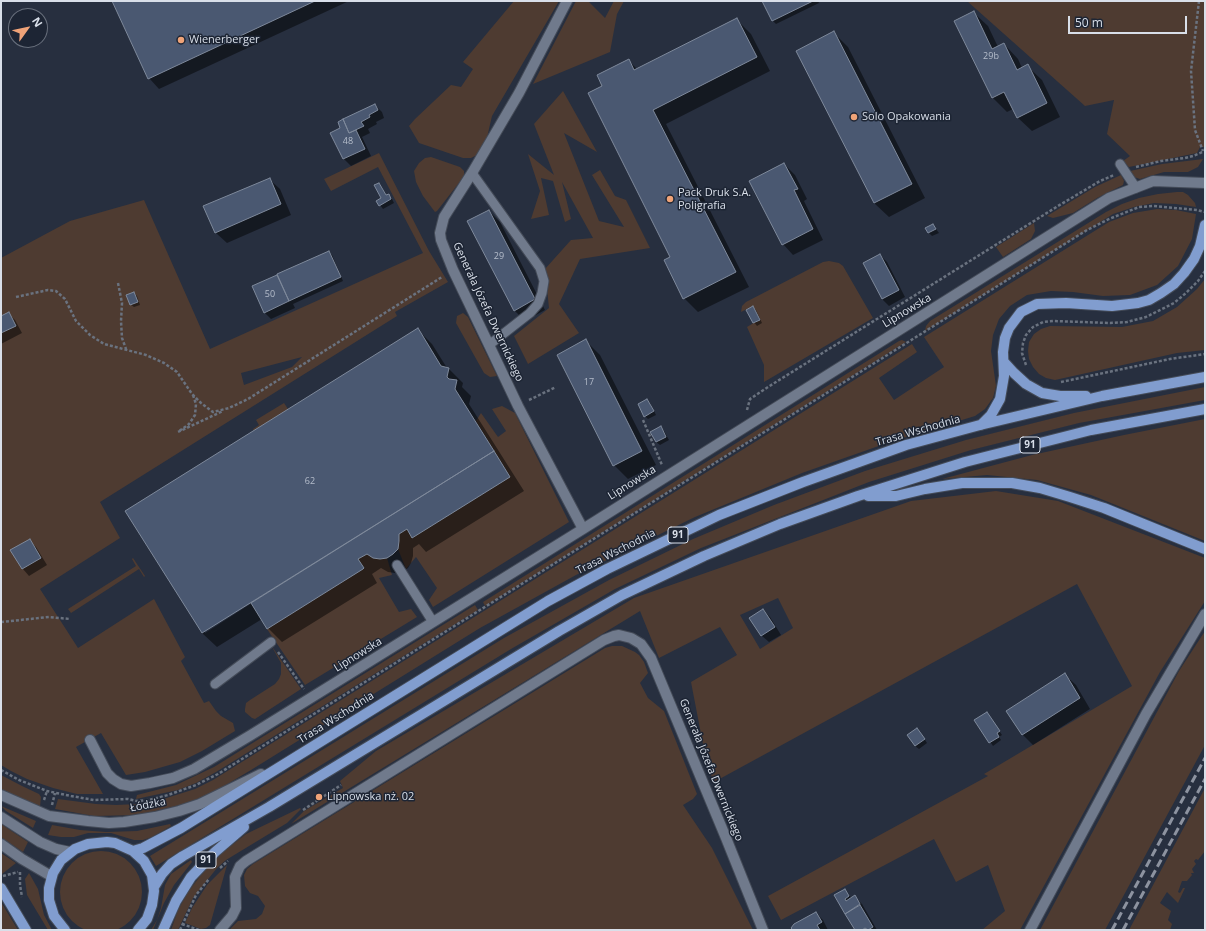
<!DOCTYPE html>
<meta charset="utf-8">
<style>
body{margin:0}
#map{position:relative;width:1206px;height:931px;overflow:hidden;background:#272f3f;font-family:"Open Sans",sans-serif}
canvas{display:block}
.frame{position:absolute;inset:0;border:2px solid #d9dfe9;pointer-events:none}
.north{position:absolute;left:8px;top:8px;width:40px;height:40px;box-sizing:border-box;background:#1d2534;border:1px solid #686f7c;border-radius:50%;rotate:57deg;font-size:11px;font-weight:700;line-height:16px;text-align:center;color:#d9dfe9}
.north::after{content:'';display:block;margin:auto;width:14px;height:18px;background:#efa378;clip-path:polygon(50% 0,100% 100%,50% 72%,0 100%)}
.scale{position:absolute;left:1068px;top:16px;width:119px;height:18px;box-sizing:border-box;border:2px solid #d9dfe9;border-top:0;padding-left:5px;font-size:12px;line-height:14px;white-space:nowrap;color:#d9dfe9;-webkit-text-stroke:3px #1d2534;paint-order:stroke}
</style>
<div id="map">
<canvas width="1206" height="931"></canvas>
<div class="frame"></div>
<div class="north">N</div>
<div class="scale">50 m</div>
</div>
<script>
const context = document.querySelector('canvas').getContext('2d');
context.lineJoin = 'round';
function paint(path, color) { context.fillStyle = color; context.fill(path, 'evenodd'); }
const toPath = rows => new Path2D(rows.map(r => 'M' + r).join(''));
function strokePath(path, color, width, dash) { context.strokeStyle = color; context.lineWidth = width; context.lineCap = dash ? 'butt' : 'round'; context.setLineDash(dash || []); context.stroke(path); }
function drawText(font, color, halo, rows, align = 'center') {
  context.font = font + ' "Open Sans",sans-serif'; context.lineWidth = 3; context.setLineDash([]); context.textBaseline = 'middle'; context.strokeStyle = halo; context.fillStyle = color; for (const [text, x, y, turn = 0] of rows) {
    context.save(); context.translate(x, y); context.rotate((+turn || 0) * Math.PI / 180); context.textAlign = isNaN(turn) ? turn : align; if (halo) context.strokeText(text, 0, 0); context.fillText(text, 0, 0); context.restore();
  }
}
paint(toPath([
 [514,1,559,1,492,116,485,146,477,155,471,158,463,158,419,143,409,126,415,119,451,85,461,87,473,69,463,62],
 [576,1,588,1,605,18,614,1,624,1,617,14,610,52,533,84],
 [967,1,1205,1,1205,147,1200,147,1197,153,1129,167,1123,161,1130,156,1107,134,1114,100,1085,106],
 [563,91,597,152,564,133,599,221,624,227,592,175,600,170,615,196,626,200,650,248,580,259,559,304,579,333,528,364,514,336,549,308,545,269,571,240,593,238,562,182,571,219,565,222,553,181,541,178,549,215,531,219,540,191,528,154,554,175,534,124],
 [379,153,429,251,448,282,395,312,397,316,100,502,120,538,40,589,78,648,154,599,185,657,181,661,204,703,209,701,216,711,221,716,233,723,235,731,202,751,180,762,145,772,126,775,101,733,76,747,103,794,77,794,53,788,27,779,11,771,1,765,1,258,70,221,144,200,210,349,423,253,378,167,331,191,324,179],
 [302,357,292,367,244,385,241,373],
 [431,157,460,167,464,171,464,175,462,179,437,211,435,212,423,196,416,182,414,171,419,163,425,158],
 [1203,159,1198,167,1188,172,1164,172,1140,179,1134,177,1130,171,1162,164],
 [1121,175,1124,181,1123,185,1097,198,1073,213,1053,218,1047,216,1095,187],
 [1177,192,1183,192,1188,195,1195,203,1196,207,1176,204,1154,203,1134,207,1113,214,925,331,926,326,930,321,1106,212,1122,204,1139,198,1158,194],
 [1157,209,1176,210,1196,214,1192,239,1178,266,1157,285,1130,295,1103,296,1073,292,1051,291,1027,295,1010,306,999,319,993,335,991,351,996,386,993,398,985,409,975,416,890,442,802,473,695,517,576,575,480,628,251,770,219,789,200,798,180,805,140,815,94,816,55,809,58,799,96,804,116,805,137,804,157,801,195,789,213,780,912,344,917,352,879,378,894,400,944,367,924,337,1109,222,1133,213],
 [1034,223,1035,231,1031,239,1003,257,996,247],
 [829,261,839,263,843,266,873,318,764,382,764,365,747,327,760,319,753,306,741,312,742,306,746,302,823,262],
 [1205,279,1205,350,1177,353,1055,380,1046,378,1039,374,1033,367,1029,359,1028,351,1029,342,1034,334,1041,329,1050,326,1122,327,1153,321,1177,307,1197,289],
 [463,313,468,317,497,376,490,377,484,373,456,323,457,316],
 [902,340,906,342,485,606,483,602,899,341],
 [1205,387,1205,400,1079,423,971,450,869,482,701,548,615,589,511,649,156,866,150,856,504,638,609,580,693,539,774,505,865,471,966,440,1074,413],
 [284,403,288,409,254,431,253,429,259,425,256,420],
 [502,406,515,413,569,522,433,607,429,600,437,588,416,557,406,569,398,549,399,541,399,534,407,529,412,538,510,477,476,421,481,413,498,437,506,431,492,409],
 [1205,419,1205,541,1091,495,1037,480,987,475,942,479,1032,455,1124,435],
 [996,491,1058,501,1205,558,1205,601,1160,672,1020,930,982,930,1005,911,988,865,956,882,934,839,781,920,768,896,988,776,984,774,1132,686,1077,584,714,782,707,765,691,682,737,655,720,627,659,658,640,611,291,824,304,811,343,788,340,781,376,751,634,598,911,501],
 [778,598,793,628,760,649,740,615],
 [367,554,373,558,380,559,387,558,392,575,379,578,399,612,411,609,417,617,305,685,267,629,363,569,364,567,358,559],
 [133,558,145,576,144,577,139,569,71,613,68,609,136,566,132,559],
 [475,605,478,610,216,772,196,783,178,790,136,799,137,795,176,785,214,767],
 [1205,631,1205,745,1105,930,1040,930,1179,671],
 [271,645,301,689,255,719,252,718,245,712,245,709,246,703,250,700,275,684,279,679,281,674,281,663],
 [612,646,622,646,635,652,639,655,644,662,648,673,640,683,648,698,664,711,697,794,693,799,683,805,712,848,753,930,230,930,231,928,238,921,256,919,262,914,265,906,258,896,250,893,245,886,244,875,247,869,253,864,605,648],
 [1,775,22,786,39,794,41,797,40,807,20,799,1,789],
 [1205,788,1205,851,1198,860,1196,859,1194,861,1196,864,1192,869,1194,873,1191,873,1192,875,1187,881,1182,881,1178,892,1180,893,1183,888,1185,888,1178,903,1167,892,1160,903,1171,911,1168,920,1172,924,1170,930,1129,930],
 [1,806,36,821,33,828,6,811],
 [300,808,301,809,287,823,226,860,217,868,193,898,178,930,171,930,178,910,188,892,201,875,218,856,246,834],
 [1,824,28,842,23,852,1,837],
 [170,824,171,826,152,837,143,840,134,840,111,833,88,833,74,837,61,837,48,835,52,825,80,830,106,832,137,831],
 '60 892a41 41 0 1 1 82 0a41 41 0 1 1-82 0Z',
 [1,853,16,863,2,874,1,873],
 [191,860,192,862,174,885,164,903,153,930,151,930,157,920,161,908,165,885,171,874],
 [227,865,210,925,206,928,201,929,185,923,192,908,207,885],
 [29,873,38,889,44,915,52,930,48,930,27,895,25,879],
 [1,902,18,930,1,930]
]), '#4e3b31');
paint(toPath([
 [113,1,349,1,159,89,149,78],
 [763,1,818,1,819,3,776,24,773,21],
 [973,12,988,26,998,47,1004,44,1018,59,1022,68,1027,66,1042,80,1060,117,1032,131,1017,117,1013,109,1007,112,993,98],
 [737,20,751,34,770,71,666,124,749,287,698,312,684,298,671,257,603,86,628,60,637,69],
 [834,33,848,47,925,198,889,217,874,203],
 [375,105,382,112,384,118,376,122,377,124,368,129,370,133,362,137,371,156,351,166,344,159,342,128],
 [784,164,795,175,807,199,804,201,823,240,793,255,783,244],
 [269,179,280,189,291,215,227,243,216,233,205,207],
 [379,184,387,196,388,196,392,199,394,203,383,209,380,205,382,199],
 [489,211,500,222,545,310,525,321,514,310],
 [933,225,939,233,932,236,928,232],
 [328,252,332,255,343,281,293,304,295,308,271,319,264,312,253,287],
 [880,255,887,262,905,297,889,306,882,299],
 [134,293,137,296,140,305,134,307,130,304],
 [753,307,756,310,762,323,757,326,754,322],
 [8,313,15,320,22,333,1,344,1,317],
 [418,330,432,344,447,368,449,369,463,383,462,387,471,396,469,404,524,491,426,552,419,544,413,548,413,556,411,563,408,568,402,572,395,573,388,572,381,568,372,574,377,583,282,642,268,628,262,619,217,647,202,633],
 [254,599,255,601,205,633,205,630],
 [586,341,600,355,656,465,628,479,614,465],
 [647,400,650,403,656,415,648,419,645,416],
 [661,428,664,431,669,440,660,445,656,442],
 [29,540,36,547,47,565,29,576,23,569,12,551],
 [763,610,770,617,781,635,769,642,762,636],
 [1065,675,1076,685,1090,709,1033,745,1022,734],
 [987,713,1002,735,999,737,1001,740,993,746,976,720],
 [920,732,927,743,919,749,915,746],
 [844,891,852,898,855,897,862,904,877,930,856,930,835,896],
 [816,913,823,920,828,930,794,930]
]), '#0007');
const building = toPath([
 [112,1,315,1,148,79,112,1],
 [762,1,813,1,772,21,762,1],
 [974,11,992,49,1004,43,1017,70,1028,64,1047,103,1017,118,1004,92,992,98,954,21,974,11],
 [737,18,757,57,653,110,736,272,683,299,664,260,670,257,588,93,602,86,597,75,629,59,634,70,737,18],
 [834,31,912,184,874,203,796,51,834,31],
 [375,104,378,110,369,115,370,117,361,122,364,126,349,133,343,119,375,104],
 [343,119,349,133,356,130,365,149,343,159,330,133,340,128,338,122,343,119],
 [784,163,798,189,794,190,813,229,782,245,749,181,784,163],
 [270,178,281,204,215,233,203,206,270,178],
 [379,183,386,195,389,194,391,199,379,206,376,201,381,198,374,185,379,183],
 [489,210,535,299,514,311,467,221,489,210],
 [933,224,936,229,928,233,925,228,933,224],
 [329,251,341,277,289,301,277,274,329,251],
 [880,254,899,290,882,299,863,263,880,254],
 [277,275,289,301,264,313,252,286,277,275],
 [134,292,138,302,130,305,126,295,134,292],
 [753,306,760,320,753,323,746,310,753,306],
 [9,312,16,326,1,333,1,316,9,312],
 [418,328,441,366,449,368,447,377,449,379,457,380,455,389,494,451,202,633,125,511,418,328],
 [586,339,642,451,613,466,557,355,586,339],
 [647,399,654,411,644,417,638,404,647,399],
 [661,426,666,437,656,442,650,432,661,426],
 [494,451,510,477,412,538,407,529,399,534,399,541,398,549,393,554,387,558,380,559,373,558,367,554,358,559,364,568,363,569,267,629,251,603,494,451],
 [30,539,41,558,22,569,10,550,30,539],
 [763,609,775,627,761,636,749,618,763,609],
 [1065,673,1080,698,1022,735,1006,711,1065,673],
 [987,712,1000,731,997,733,999,737,989,743,974,720,987,712],
 [917,728,925,739,915,746,907,735,917,728],
 [845,889,849,896,845,899,846,901,855,895,860,904,845,914,834,895,845,889],
 [860,905,873,927,868,930,865,928,862,930,855,930,845,914,860,905],
 [816,912,822,922,817,925,820,930,793,930,791,928,794,924,816,912]
]);
paint(building, '#4a5871');
strokePath(building, '#7e899b', 1);
const service = toPath([
 [1120,164,1136,188],
 [472,173,540,268,544,281,542,293,538,304,530,313,489,345],
 [397,565,433,622],
 [215,684,271,642]
]);
const minor = toPath([
 [567,1,519,93,472,173,444,217,440,233,441,240,453,270,489,345,518,406,583,529],
 [90,740,107,773,113,779,121,784,131,786,150,783,173,778,194,769,251,735,583,529,1109,198,1153,181,1205,183],
 [220,930,232,916,236,908,235,877,240,866,246,861,604,640,614,636,619,635,631,638,641,644,651,658,726,838,763,930],
 [1030,930,1146,714,1205,614]
]);
const secondary = toPath([
 [1,795,49,816,88,821,109,823,124,822,155,817,179,811,200,804,261,774],
 [1,817,40,842,56,849,70,852],
 [1,844,22,859,51,876]
]);
const primary = toPath([
 [1004,362,1014,373,1026,384,1042,393,1060,396,1086,396],
 [981,425,991,415,1000,399,1004,376,1003,352,1005,338,1009,328,1021,312,1037,304,1066,303,1112,306,1138,303,1149,300,1161,293,1174,284,1184,273,1194,259,1200,246,1205,225],
 [868,496,896,496,925,489,962,483,1012,483,1040,488,1070,497,1104,508,1205,549],
 [133,851,143,848,181,828,548,601,607,569,719,515,803,482,906,445,980,425,1102,396,1205,377],
 [154,887,162,874,171,864,183,856,269,807,559,631,622,595,704,556,780,524,858,496,965,462,1091,430,1205,409],
 [1,888,26,930],
 [65,930,54,916,49,900,49,888,53,873,61,860,75,849,88,844,107,842,115,843,133,851,144,861,152,875,154,891,152,905,147,919,138,930],
 [163,930,176,901,191,877,215,852,244,827]
]);
strokePath(service, '#444b58', 11);
strokePath(minor, '#444b58', 12);
strokePath(secondary, '#444b58', 12);
strokePath(primary, '#444b58', 12);
strokePath(toPath([
 [1199,1,1191,71,1195,130,1203,151],
 [1136,167,1161,161,1185,158,1193,156,1205,151],
 [118,283,122,303,121,321,122,338,126,349],
 [16,297,48,290,56,291,65,299,76,321,90,335,104,344,146,355,164,363,177,372,192,394,201,403,213,412,229,408,248,399,442,277],
 [1026,365,1022,353,1023,343,1026,335,1033,327,1043,322,1053,321,1110,323,1127,322,1146,317,1174,303,1186,293,1198,281,1205,271],
 [1061,382,1170,359,1205,354],
 [193,395,196,404,195,415,189,424,178,432,223,411],
 [529,400,556,387],
 [747,410,750,399,768,387,1058,206,1100,181,1114,175],
 [643,420,662,465],
 [1,622,49,617,70,619],
 [278,652,304,689],
 [1,770,19,780,47,791,71,796,94,800,128,799,137,801,149,800,168,795,196,785,218,774,1087,230,1109,219,1139,207,1153,206,1197,210,1205,212],
 [44,800,47,791],
 [52,805,55,793],
 [303,810,341,785],
 [220,868,228,861],
 [20,872,20,885,22,897],
 [3,876,18,872],
 [182,924,199,930],
 [180,930,196,895,209,879]
]), '#6a727f', 2.5, [3, 2]);
strokePath(service, '#707a8c', 9);
strokePath(minor, '#707a8c', 10);
strokePath(secondary, '#707a8c', 10);
strokePath(primary, '#819dcf', 10);
strokePath(toPath([
 [1112,930,1205,758],
 [1123,930,1205,779]
]), '#8d93a0', 3, [8, 4]);
for (const [x, y, r, color] of [
 [181,40,4,"#efa378"],
 [854,117,4,"#efa378"],
 [670,199,4,"#efa378"],
 [319,797,4,"#efa378"]
]) { const dot = new Path2D(); dot.arc(x, y, r, 0, 2 * Math.PI); context.fillStyle = color; context.fill(dot); strokePath(dot, '#1d2534', 1.5); }
drawText('9px', '#b5bdcb', null, [
 ["29b",991,56],
 ["48",348,141],
 ["29",499,256],
 ["50",270,294],
 ["17",589,382],
 ["62",310,481]
]);
for (const [x, y, w] of [
 [1030,445,20],
 [678,535,20],
 [206,860,20]
]) { const box = new Path2D(); box.roundRect(x - w / 2, y - 8, w, 16, 3); context.fillStyle = '#1d2534'; context.fill(box); strokePath(box, '#d9dfe9', 1); }
drawText('bold 10px', '#d9dfe9', null, [
 ["91",1030,445],
 ["91",678,535],
 ["91",206,860]
]);
drawText('11px', '#d9dfe9', '#1d2534', [
 ["Wienerberger",189,40],
 ["Solo Opakowania",862,117],
 ["Pack Druk S.A.",678,193],
 ["Poligrafia",678,206],
 ["Lipnowska nż. 02",327,797]
], 'left');
drawText('11px', '#d9dfe9', '#1d2534', [
 ["Lipnowska",907,311,-31],
 ["Generała Józefa Dwernickiego",488,312,65],
 ["Trasa Wschodnia",918,431,-16],
 ["Lipnowska",632,483,-32],
 ["Trasa Wschodnia",616,552,-27],
 ["Lipnowska",358,655,-32],
 ["Trasa Wschodnia",336,718,-32],
 ["Generała Józefa Dwernickiego",711,770,68],
 ["Łódzka",148,805,-11]
]);
</script>
